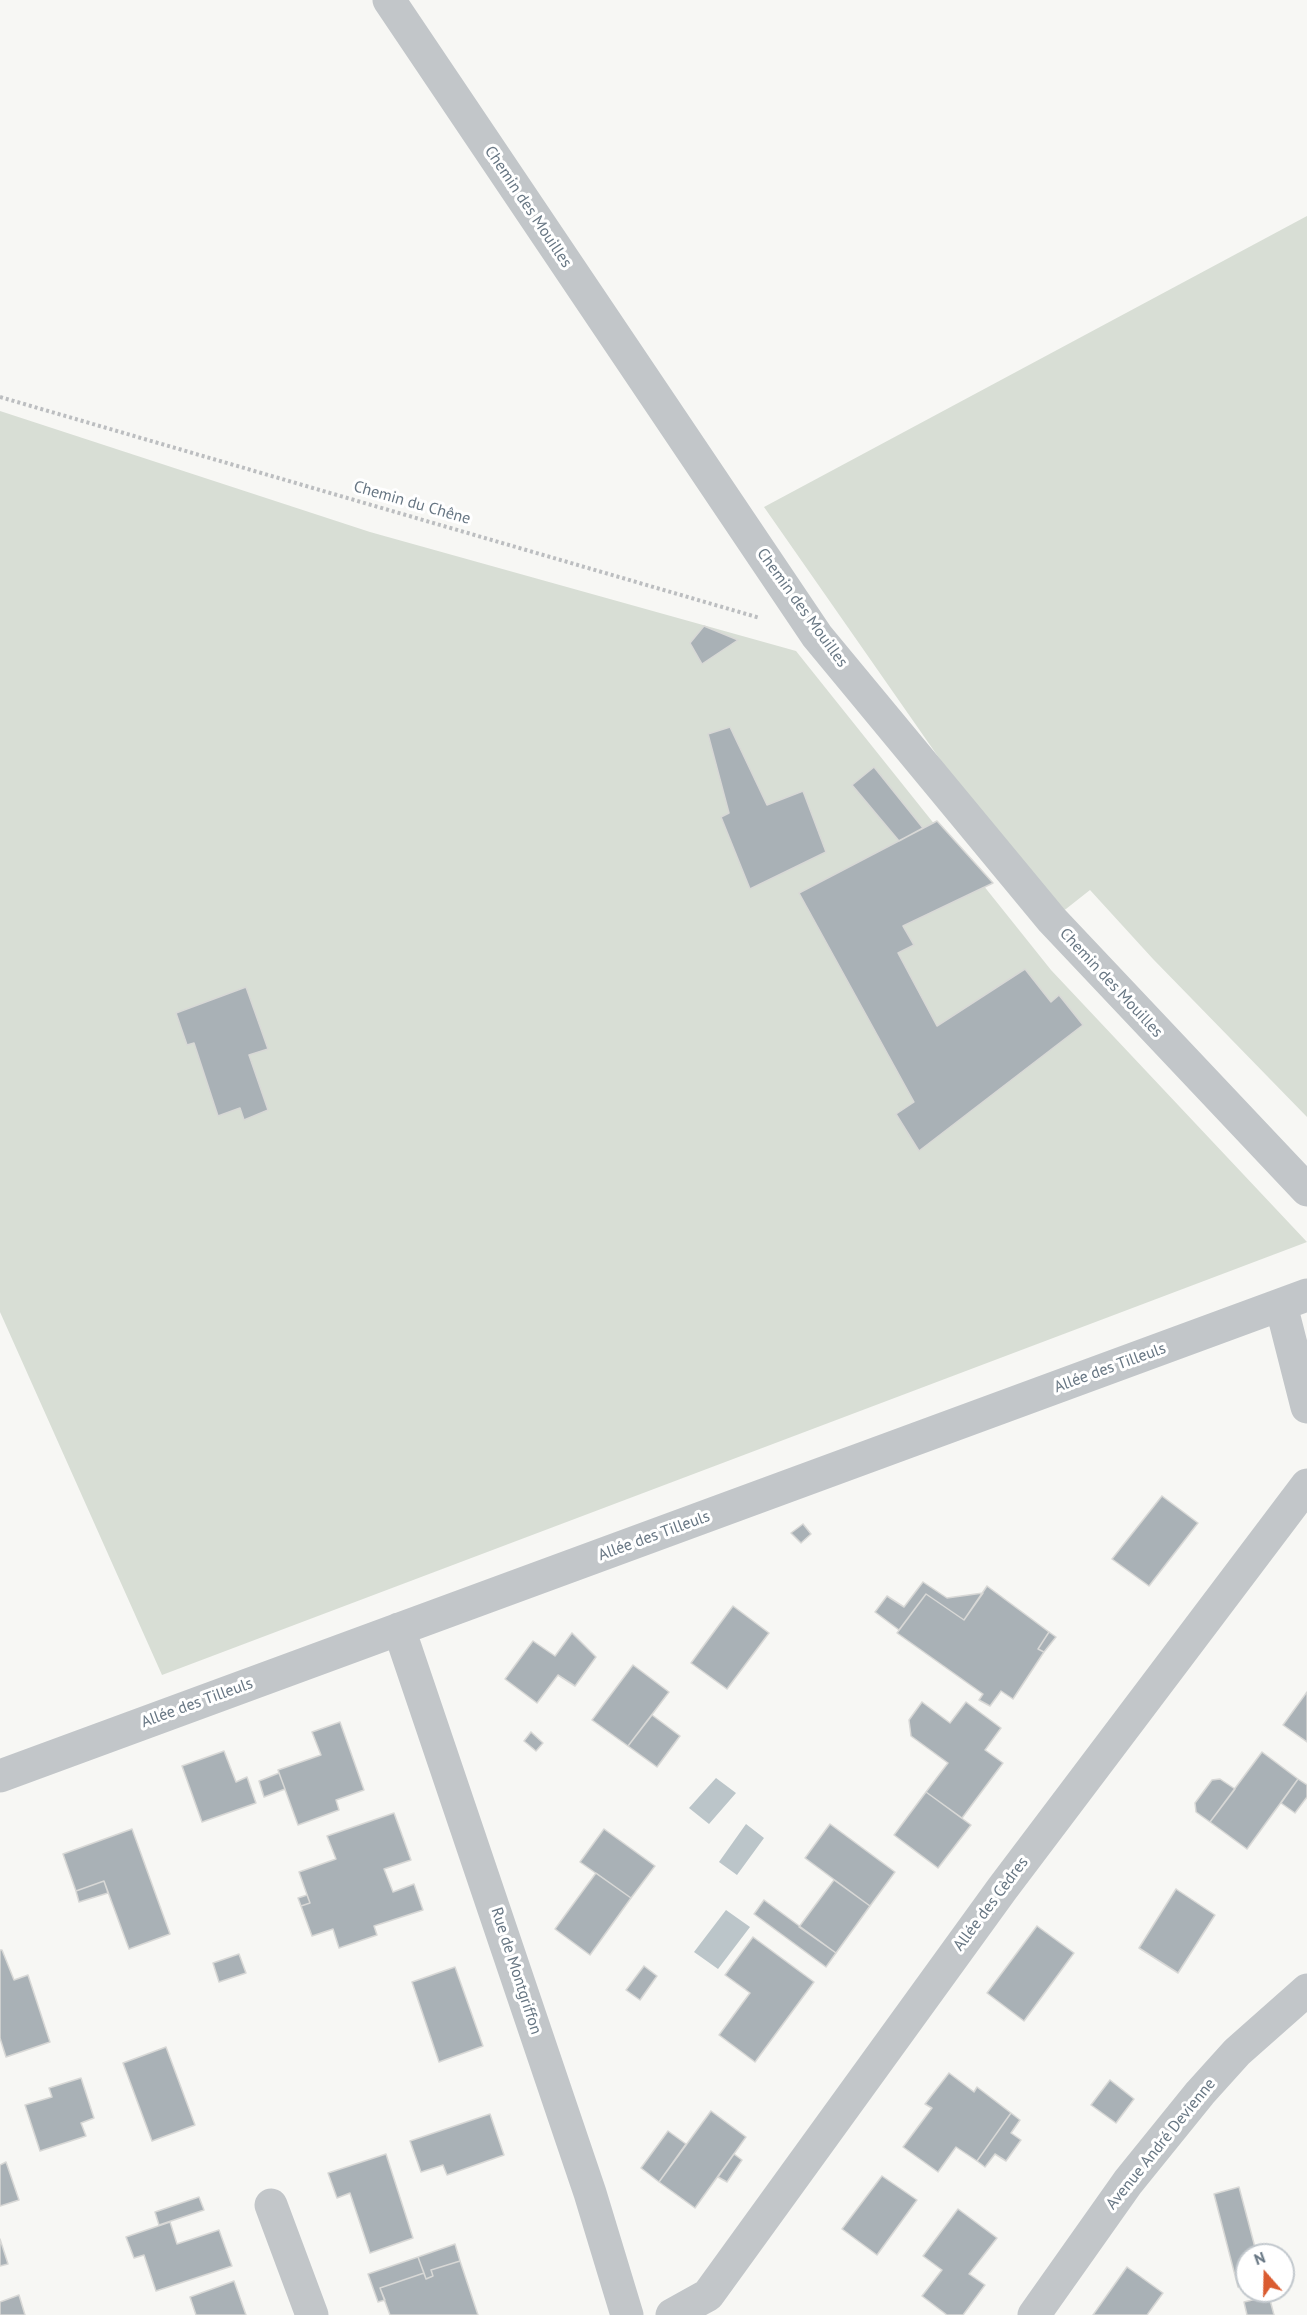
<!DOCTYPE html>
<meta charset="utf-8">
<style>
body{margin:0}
#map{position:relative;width:1307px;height:2315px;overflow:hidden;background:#f7f7f4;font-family:"PT Sans",sans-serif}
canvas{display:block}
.north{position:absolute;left:1235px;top:2243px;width:60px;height:60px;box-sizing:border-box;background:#fff;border:2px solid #c2c8cd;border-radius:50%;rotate:340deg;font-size:16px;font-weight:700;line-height:24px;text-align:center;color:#677683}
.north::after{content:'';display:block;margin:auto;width:21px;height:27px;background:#da5c31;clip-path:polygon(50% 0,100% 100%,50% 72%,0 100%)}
</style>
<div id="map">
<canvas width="1307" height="2315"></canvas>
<div class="north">N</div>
</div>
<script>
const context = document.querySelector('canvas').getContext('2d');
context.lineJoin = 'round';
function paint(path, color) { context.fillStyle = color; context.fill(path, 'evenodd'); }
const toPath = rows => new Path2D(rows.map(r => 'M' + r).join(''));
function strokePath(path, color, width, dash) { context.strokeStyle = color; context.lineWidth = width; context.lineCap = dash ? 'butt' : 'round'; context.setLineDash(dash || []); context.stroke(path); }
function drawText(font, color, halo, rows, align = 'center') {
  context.font = font + ' "PT Sans",sans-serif'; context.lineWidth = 6; context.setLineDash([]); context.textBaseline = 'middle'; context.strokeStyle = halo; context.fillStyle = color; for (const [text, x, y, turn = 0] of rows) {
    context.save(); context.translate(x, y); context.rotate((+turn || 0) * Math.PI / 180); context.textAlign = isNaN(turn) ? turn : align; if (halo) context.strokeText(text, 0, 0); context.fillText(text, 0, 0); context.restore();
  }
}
paint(toPath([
 [1307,216,1307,1117,1153,959,1090,890,1052,920,764,507],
 [0,411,370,532,796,651,1051,970,1307,1242,162,1675,0,1312]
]), '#d8ded5');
paint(toPath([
 [716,1778,736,1793,709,1824,689,1808],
 [746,1824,764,1838,737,1875,719,1862],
 [726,1910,750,1927,718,1969,694,1952]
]), '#bbc5c9');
const building = toPath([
 [704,626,738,640,702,664,690,643,704,626],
 [730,727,767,805,803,791,826,852,750,889,721,817,729,813,708,734,730,727],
 [874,767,923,828,899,841,852,785,874,767],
 [937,821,993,883,903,926,914,945,898,953,937,1026,1025,969,1051,1002,1059,995,1083,1025,919,1151,896,1114,914,1102,799,893,937,821],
 [246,987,268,1049,249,1055,268,1110,244,1120,240,1108,218,1116,194,1043,187,1045,176,1013,246,987],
 [1162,1496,1198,1523,1149,1586,1112,1559,1162,1496],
 [803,1524,811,1534,801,1543,791,1533,803,1524],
 [923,1582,947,1598,983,1593,964,1620,926,1594,899,1630,875,1612,887,1596,904,1607,923,1582],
 [987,1586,1049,1632,1038,1649,1044,1652,1013,1699,1001,1691,990,1706,979,1700,983,1694,897,1633,926,1594,964,1620,987,1586],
 [733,1606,769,1633,727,1689,691,1663,733,1606],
 [1049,1632,1056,1637,1044,1652,1038,1649,1049,1632],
 [572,1633,596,1657,575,1686,558,1675,537,1703,505,1679,533,1641,555,1656,572,1633],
 [633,1665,669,1692,628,1746,592,1720,633,1665],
 [1307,1692,1307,1742,1283,1725,1307,1692],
 [922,1702,950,1723,966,1702,1001,1728,985,1750,1003,1763,962,1818,926,1792,948,1763,911,1736,909,1720,922,1702],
 [652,1715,680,1736,657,1767,628,1746,652,1715],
 [340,1722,364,1790,336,1800,339,1810,298,1825,278,1770,321,1755,312,1732,340,1722],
 [531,1732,543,1743,536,1751,524,1741,531,1732],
 [224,1751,236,1782,247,1777,256,1803,202,1822,182,1766,224,1751],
 [1262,1752,1298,1779,1247,1849,1210,1822,1262,1752],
 [279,1773,285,1789,264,1797,259,1781,279,1773],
 [1220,1779,1235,1789,1210,1822,1196,1812,1195,1803,1212,1780,1220,1779],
 [1298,1779,1307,1785,1307,1797,1295,1813,1281,1803,1298,1779],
 [926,1792,971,1825,938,1868,894,1835,926,1792],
 [394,1813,411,1860,384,1869,393,1892,414,1884,423,1910,374,1926,377,1935,339,1948,333,1929,312,1936,301,1906,310,1903,299,1872,336,1859,327,1836,394,1813],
 [830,1824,895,1872,870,1906,805,1858,830,1824],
 [132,1829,170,1934,129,1949,104,1881,76,1891,63,1854,132,1829],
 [604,1829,655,1866,631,1898,580,1862,604,1829],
 [596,1873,631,1898,590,1955,555,1929,596,1873],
 [834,1880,870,1906,836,1953,799,1927,834,1880],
 [104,1881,108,1893,79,1902,76,1891,104,1881],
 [1176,1889,1215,1915,1178,1973,1139,1948,1176,1889],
 [307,1895,310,1903,301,1906,298,1898,307,1895],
 [764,1900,836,1953,826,1967,754,1914,764,1900],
 [1037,1926,1074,1953,1024,2021,987,1993,1037,1926],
 [753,1937,814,1982,755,2062,719,2035,750,1993,725,1975,753,1937],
 [0,1950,2,1950,14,1980,28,1975,50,2042,6,2057,0,2038,0,1950],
 [239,1954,246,1973,219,1982,213,1963,239,1954],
 [644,1966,657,1976,640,2000,626,1990,644,1966],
 [455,1967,483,2046,439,2062,412,1982,455,1967],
 [166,2047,195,2125,152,2141,123,2063,166,2047],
 [949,2073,974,2092,977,2087,1011,2113,977,2161,956,2147,938,2172,903,2147,932,2108,925,2104,949,2073],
 [81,2078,94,2118,81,2123,86,2136,40,2151,25,2105,52,2097,49,2088,81,2078],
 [1110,2080,1134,2099,1116,2123,1091,2105,1110,2080],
 [711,2111,746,2137,695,2208,659,2182,711,2111],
 [1011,2113,1020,2120,1011,2133,1021,2140,1006,2161,995,2154,985,2167,977,2161,1011,2113],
 [490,2114,504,2155,447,2175,443,2165,421,2172,410,2141,490,2114],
 [668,2131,686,2144,659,2182,641,2168,668,2131],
 [386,2154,413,2238,370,2253,350,2193,337,2198,328,2173,386,2154],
 [734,2154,742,2160,727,2182,718,2177,734,2154],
 [6,2162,19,2200,0,2206,0,2165,6,2162],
 [882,2176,917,2200,877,2255,842,2229,882,2176],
 [1239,2187,1257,2255,1247,2255,1247,2284,1238,2287,1214,2194,1239,2187],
 [199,2197,204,2210,159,2225,155,2212,199,2197],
 [958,2209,997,2238,969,2274,985,2285,963,2315,947,2315,922,2296,942,2270,923,2256,958,2209],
 [170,2222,177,2244,219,2230,232,2266,156,2291,144,2255,134,2258,126,2237,170,2222],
 [0,2239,8,2264,0,2266,0,2239],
 [455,2244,460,2261,431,2270,433,2276,426,2279,418,2257,455,2244],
 [418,2257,424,2273,380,2288,385,2300,378,2302,368,2274,418,2257],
 [460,2261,478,2315,390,2315,380,2288,424,2273,426,2279,433,2276,431,2270,460,2261],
 [1127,2267,1163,2293,1147,2315,1093,2315,1127,2267],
 [234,2281,246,2315,196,2315,190,2297,234,2281],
 [19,2295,25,2315,0,2315,0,2302,19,2295],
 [1269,2296,1274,2315,1247,2315,1244,2302,1269,2296]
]);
paint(building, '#a9b1b6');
strokePath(building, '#d8d8d6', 1.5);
strokePath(toPath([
 [0,397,760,618]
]), '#bcbec0', 4, [3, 3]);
strokePath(toPath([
 [389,0,817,636,1052,920,1307,1190],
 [1281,1305,1307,1407],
 [399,1629,590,2193,627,2315],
 [0,1776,1307,1295],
 [271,2205,312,2315],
 [672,2315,708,2295,1002,1889,1307,1485],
 [1034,2315,1128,2182,1200,2093,1237,2052,1307,1990]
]), '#c2c6c9', 33);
drawText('16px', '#677683', '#fff', [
 ["Chemin des Mouilles",528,207,56],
 ["Chemin du Chêne",412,503,16],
 ["Chemin des Mouilles",802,608,54],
 ["Chemin des Mouilles",1111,983,47],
 ["Allée des Tilleuls",1110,1368,-20],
 ["Allée des Tilleuls",654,1536,-20],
 ["Allée des Tilleuls",197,1703,-20],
 ["Allée des Cèdres",991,1904,-53],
 ["Rue de Montgriffon",516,1971,72],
 ["Avenue André Devienne",1161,2144,-51]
]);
</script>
